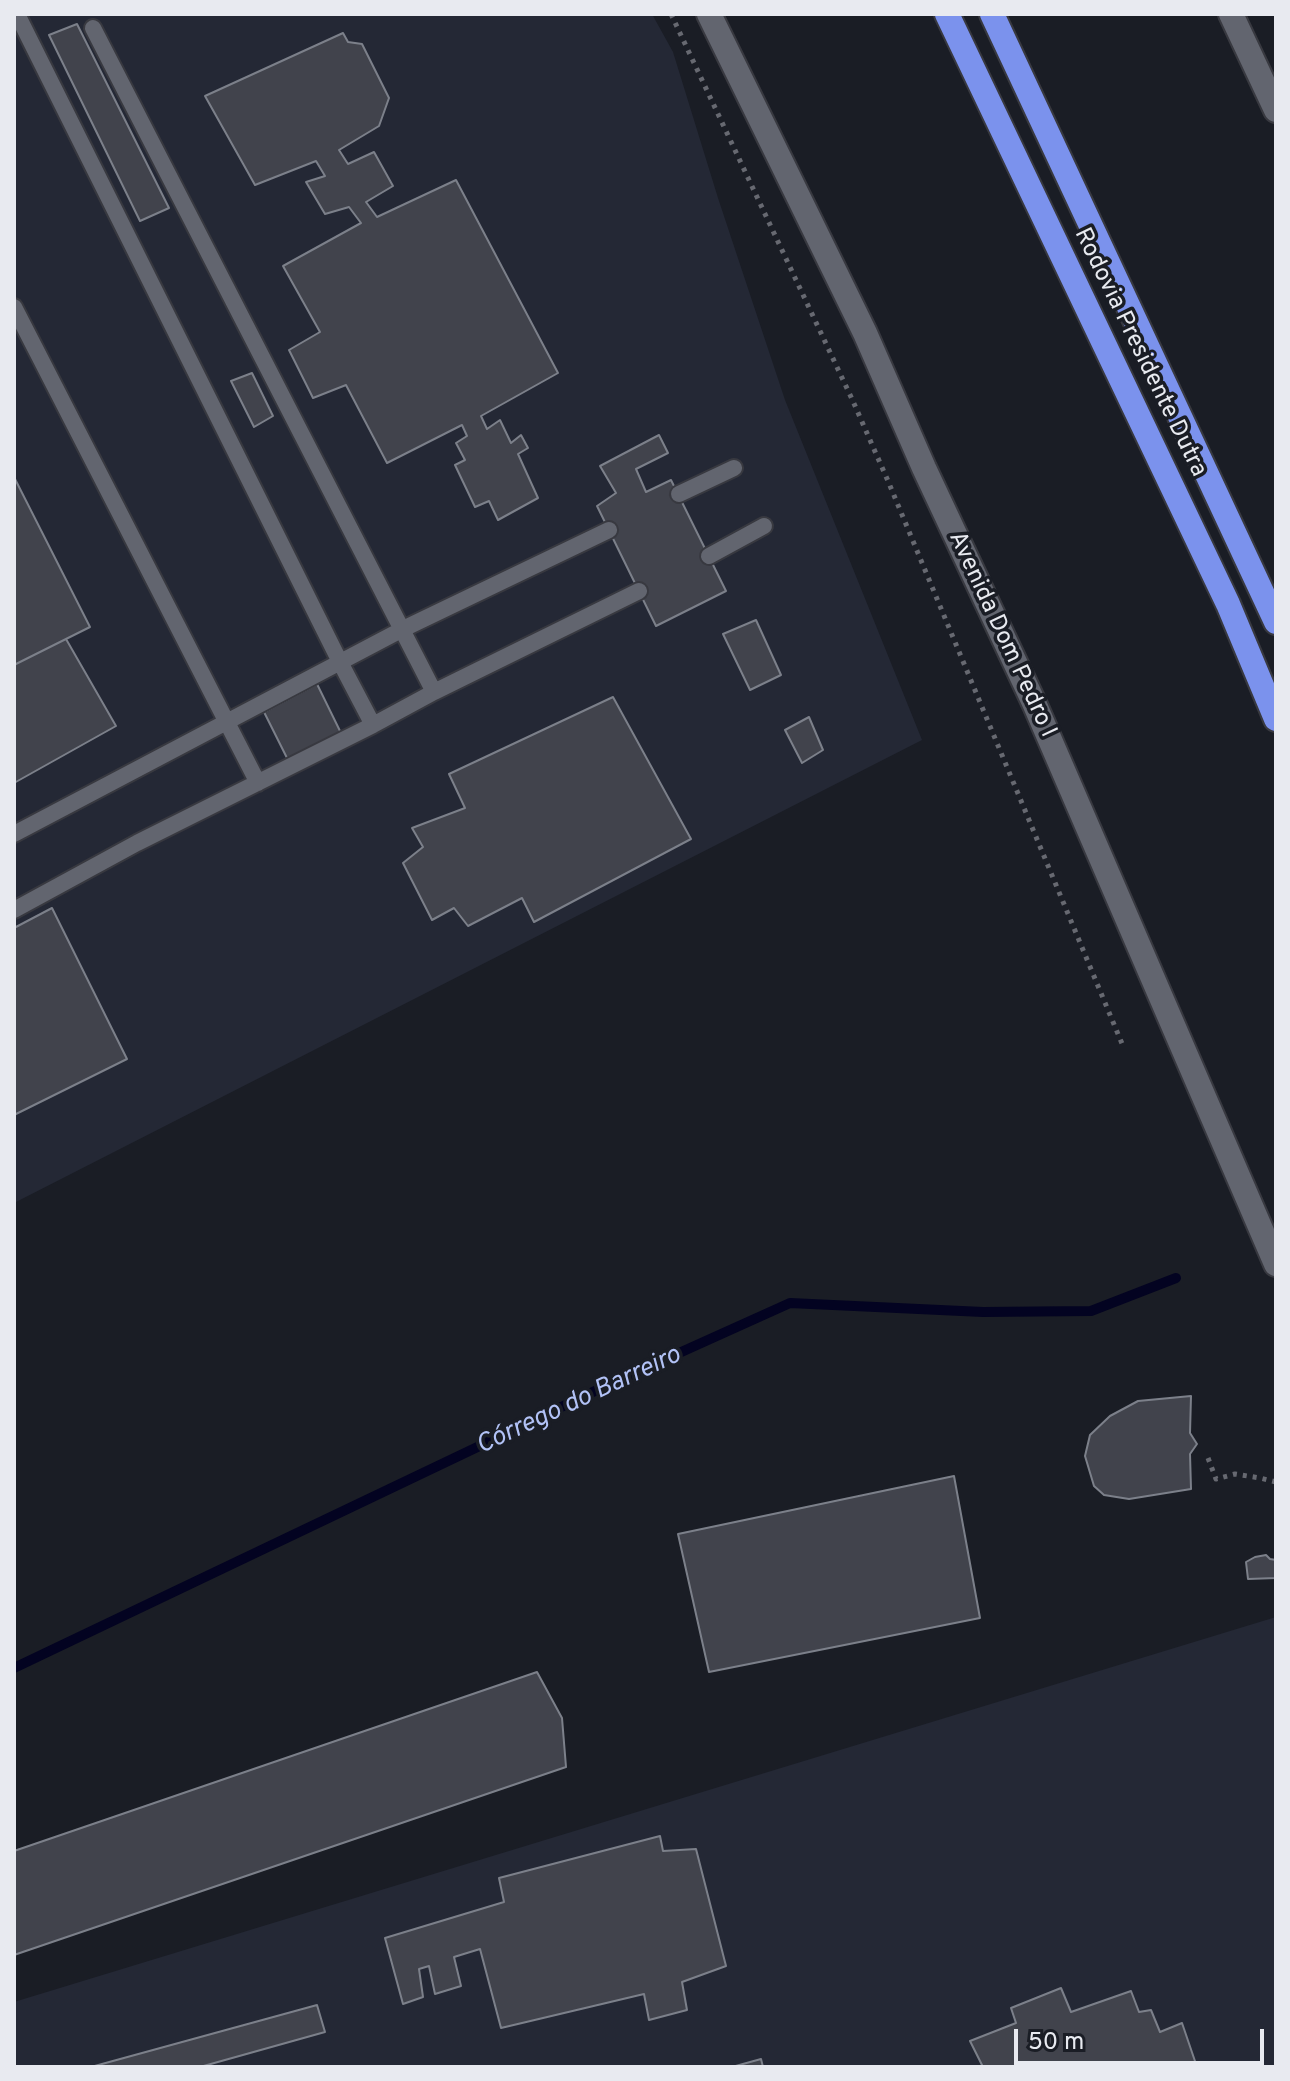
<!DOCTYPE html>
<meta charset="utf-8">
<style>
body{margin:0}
#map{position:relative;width:1290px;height:2081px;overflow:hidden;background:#1a1d25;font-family:Overpass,sans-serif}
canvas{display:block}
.frame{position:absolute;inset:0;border:16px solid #e8eaf0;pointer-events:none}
.scale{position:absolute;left:1014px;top:2029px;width:250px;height:36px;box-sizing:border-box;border:4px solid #e8eaf0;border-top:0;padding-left:10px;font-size:24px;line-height:28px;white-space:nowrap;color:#e8eaf0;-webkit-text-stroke:6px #1a1d25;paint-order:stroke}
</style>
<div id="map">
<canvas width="1290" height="2081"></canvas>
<div class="frame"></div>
<div class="scale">50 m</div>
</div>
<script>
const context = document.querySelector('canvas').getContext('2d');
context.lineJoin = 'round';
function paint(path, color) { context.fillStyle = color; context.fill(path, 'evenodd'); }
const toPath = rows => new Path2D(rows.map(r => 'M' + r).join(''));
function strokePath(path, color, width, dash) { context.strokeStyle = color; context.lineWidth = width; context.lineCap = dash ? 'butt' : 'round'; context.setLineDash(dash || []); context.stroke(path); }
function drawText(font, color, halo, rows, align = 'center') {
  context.font = font + ' Overpass,sans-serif'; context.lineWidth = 7; context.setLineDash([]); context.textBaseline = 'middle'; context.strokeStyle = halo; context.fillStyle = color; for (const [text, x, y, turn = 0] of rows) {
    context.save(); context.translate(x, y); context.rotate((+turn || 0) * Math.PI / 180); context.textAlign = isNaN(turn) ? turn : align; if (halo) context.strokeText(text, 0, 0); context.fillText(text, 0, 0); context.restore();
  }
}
paint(toPath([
 [14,14,652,14,673,52,718,198,785,400,922,740,14,1203],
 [1276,1617,1276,2067,14,2067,14,2002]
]), '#242835');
strokePath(toPath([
 [14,1668,597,1390,790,1303,983,1312,1091,1311,1176,1278]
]), '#030321', 10);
const building = toPath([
 [77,24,169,208,140,221,49,35,77,24],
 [343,33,348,42,362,44,389,98,379,126,339,150,348,164,374,152,393,186,366,202,377,217,456,180,558,373,481,416,487,429,500,420,511,443,521,435,528,448,518,454,538,498,498,520,489,501,475,507,455,465,465,460,456,443,467,436,462,425,387,463,346,385,313,398,289,350,320,332,283,266,361,223,349,207,325,214,306,182,325,176,316,161,255,185,205,96,343,33],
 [252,373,273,416,254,427,231,381,252,373],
 [659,435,668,453,636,469,646,492,671,480,726,591,656,626,597,506,616,493,600,466,659,435],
 [14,477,90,627,14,665,14,477],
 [756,620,781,675,750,690,723,634,756,620],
 [66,639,116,726,14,783,14,665,66,639],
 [317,684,341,733,288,760,264,712,317,684],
 [613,697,691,839,534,922,522,898,468,926,454,908,432,920,403,863,423,847,412,828,465,808,449,774,613,697],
 [809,717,823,750,802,763,785,730,809,717],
 [52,908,127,1059,14,1115,14,928,52,908],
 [1191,1396,1190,1433,1197,1444,1190,1454,1191,1489,1129,1499,1104,1495,1094,1486,1085,1456,1090,1435,1110,1416,1138,1401,1191,1396],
 [954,1476,980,1618,709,1672,678,1534,954,1476],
 [1266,1555,1270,1559,1276,1560,1276,1578,1248,1579,1246,1562,1255,1557,1266,1555],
 [537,1672,562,1718,566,1767,14,1955,14,1851,537,1672],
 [660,1836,663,1851,696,1849,726,1966,682,1982,687,2010,649,2020,644,1994,501,2028,480,1949,454,1957,461,1986,435,1994,429,1966,419,1969,423,1997,403,2004,385,1938,504,1902,499,1878,660,1836],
 [1061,1988,1071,2012,1131,1991,1139,2012,1151,2010,1160,2032,1182,2023,1197,2067,983,2067,970,2041,1016,2023,1011,2008,1061,1988],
 [317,2005,325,2032,200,2067,91,2067,317,2005],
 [761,2059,763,2067,732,2067,761,2059]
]);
paint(building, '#41434c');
strokePath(building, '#7c808a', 2);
const service = toPath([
 [17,14,340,662,373,725],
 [93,28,434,692],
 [14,307,258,783],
 [679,494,734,468],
 [709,556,764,526],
 [14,834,403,629,609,530],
 [14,910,137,843,373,725,434,692,639,591]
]);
const secondary = toPath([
 [709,14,865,333,924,468,1035,705,1276,1264],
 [1231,14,1276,110]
]);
const motorway = toPath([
 [947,14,1228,604,1276,719],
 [992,14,1276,622]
]);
strokePath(service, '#383940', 20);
strokePath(secondary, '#383940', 28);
strokePath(motorway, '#383940', 28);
strokePath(toPath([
 [671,14,852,399,888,481,1123,1046],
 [1208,1458,1216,1479,1235,1474,1260,1478,1276,1482]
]), '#676971', 5, [4, 6]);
strokePath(service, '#62656f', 16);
strokePath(secondary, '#62656f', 24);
strokePath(motorway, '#7b92ed', 24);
drawText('24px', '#e8eaf0', '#1a1d25', [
 ["Rodovia Presidente Dutra",1139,353,64],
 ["Avenida Dom Pedro I",1001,635,65]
]);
drawText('italic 26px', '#b2c2f6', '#1a1d25', [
 ["Córrego do Barreiro",579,1402,-25]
]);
</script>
